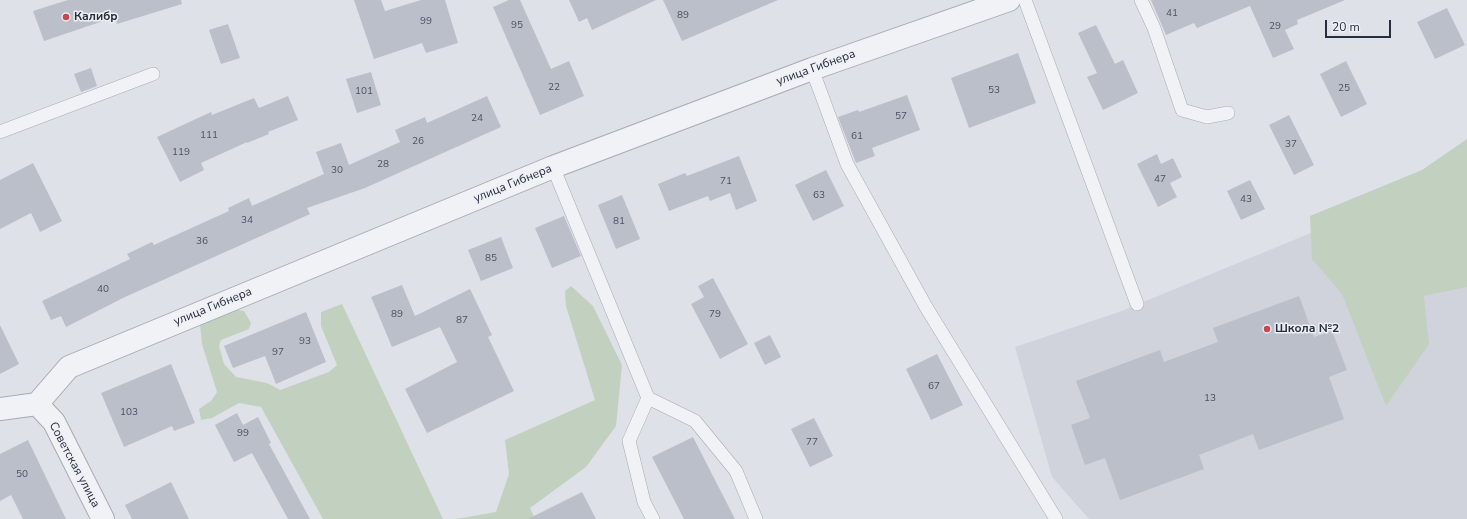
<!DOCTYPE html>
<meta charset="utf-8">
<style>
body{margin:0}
#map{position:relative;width:1467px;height:519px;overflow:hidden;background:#dee1e7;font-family:"Nunito Sans",sans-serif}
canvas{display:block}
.scale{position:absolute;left:1325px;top:20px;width:66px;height:18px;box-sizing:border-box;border:2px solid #272e3d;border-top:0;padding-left:5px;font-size:12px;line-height:14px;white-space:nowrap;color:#272e3d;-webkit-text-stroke:3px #edeff5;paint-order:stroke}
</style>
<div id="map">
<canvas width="1467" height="519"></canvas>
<div class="scale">20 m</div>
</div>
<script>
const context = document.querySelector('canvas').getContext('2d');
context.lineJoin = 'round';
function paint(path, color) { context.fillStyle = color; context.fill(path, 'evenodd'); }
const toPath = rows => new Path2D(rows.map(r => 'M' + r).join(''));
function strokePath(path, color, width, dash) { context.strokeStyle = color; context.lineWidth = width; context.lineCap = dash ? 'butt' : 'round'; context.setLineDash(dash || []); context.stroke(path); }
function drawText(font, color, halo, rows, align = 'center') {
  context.font = font + ' "Nunito Sans",sans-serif'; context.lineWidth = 3; context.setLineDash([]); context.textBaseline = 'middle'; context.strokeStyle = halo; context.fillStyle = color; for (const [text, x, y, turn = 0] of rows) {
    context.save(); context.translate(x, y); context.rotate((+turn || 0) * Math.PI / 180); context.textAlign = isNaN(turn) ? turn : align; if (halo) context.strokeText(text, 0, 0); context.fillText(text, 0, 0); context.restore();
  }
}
paint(toPath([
 [1467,149,1467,519,1089,519,1052,477,1015,347,1119,312,1323,228]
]), '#d0d3dc');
paint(toPath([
 [1467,139,1467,287,1424,296,1429,344,1386,406,1342,294,1312,259,1310,216,1422,170],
 [571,286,593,306,622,365,616,426,586,467,530,508,535,519,456,519,496,512,509,474,505,440,595,400,566,306,565,291],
 [342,304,350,321,443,519,323,519,261,407,239,403,212,418,201,420,199,409,211,401,217,392,202,344,200,324,229,309,244,311,251,323,249,329,221,340,219,346,224,364,236,377,267,383,280,390,329,372,337,365,321,326,321,312]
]), '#c2d1bf');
paint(toPath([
 [68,0,181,0,182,4,117,24,115,17,44,41,33,11],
 [354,0,381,0,385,11,421,0,445,0,458,43,426,53,422,43,374,59],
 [509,0,520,0,551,69,569,61,584,96,540,115,493,7],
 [569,0,656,0,592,30,587,18,579,22],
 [663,0,778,0,682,41],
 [1151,0,1345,0,1297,20,1298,24,1285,30,1294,49,1273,58,1250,6,1197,28,1194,23,1166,35],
 [1447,8,1465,45,1435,59,1417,22],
 [228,24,240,58,221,64,209,30],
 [1096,25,1115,64,1123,60,1138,93,1103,110,1087,77,1097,73,1078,33],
 [1018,53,1036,103,969,128,951,78],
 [1346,61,1367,104,1341,117,1320,74],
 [91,68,97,86,81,92,74,74],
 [371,72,381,105,357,113,346,79],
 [907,95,920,130,872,148,875,156,856,163,838,117,858,110,859,112],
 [288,96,298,120,268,132,269,134,247,143,247,142,201,163,204,170,180,182,157,137,211,112,212,115,254,98,259,108],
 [487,96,501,127,365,188,307,208,310,214,125,297,66,327,61,316,51,320,42,301,130,259,127,254,152,242,154,245,229,211,228,208,249,198,252,206,324,174,316,152,341,143,349,165,400,142,395,130,425,117,427,123],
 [1289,115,1314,165,1294,175,1269,125],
 [1157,154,1161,164,1173,158,1182,177,1170,183,1177,197,1158,207,1137,164],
 [739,156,757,201,736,210,730,193,710,201,708,196,669,211,658,184,685,173,687,176],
 [33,163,62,221,40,232,31,213,0,229,0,180],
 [826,170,844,206,813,221,795,185],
 [1250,180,1265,209,1241,220,1227,191],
 [622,195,640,239,616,249,598,205],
 [564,216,581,256,552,268,535,228],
 [501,237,513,268,481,281,468,250],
 [713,278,748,344,720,359,691,304,704,297,698,286],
 [402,285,415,316,470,289,492,335,488,337,514,391,427,433,405,389,457,362,440,327,392,347,371,297],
 [1299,296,1314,337,1332,331,1347,370,1329,377,1344,419,1259,450,1253,434,1199,455,1204,469,1120,500,1105,458,1085,465,1071,425,1090,418,1076,381,1160,350,1164,362,1218,342,1213,328],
 [306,312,326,362,276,384,265,356,233,368,224,346],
 [0,325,19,364,0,374],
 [770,335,781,357,765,365,754,343],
 [937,354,963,405,931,420,906,369],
 [171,364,195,423,174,431,172,426,124,447,101,393],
 [237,413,243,425,258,417,271,443,269,444,310,519,288,519,252,453,234,462,215,425],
 [814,418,833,456,810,467,791,429],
 [693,437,735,519,684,519,652,457],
 [28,440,66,519,23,519,11,495,0,501,0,454],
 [171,482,189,519,132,519,125,505],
 [582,492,596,519,528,519]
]), '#bbbfca');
const service = toPath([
 [1025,0,1137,304],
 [1141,0,1154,28,1182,110,1207,117,1228,113],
 [812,69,847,164,926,307,1056,519],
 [0,132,153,74],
 [553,167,648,398,629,441,644,502,653,519],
 [648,398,695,421,736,471,756,519]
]);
const minor = toPath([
 [37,404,69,367,553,167,812,69,1009,0],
 [0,409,37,404,54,422,103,519]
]);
strokePath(service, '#a7abb4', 14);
strokePath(minor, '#a7abb4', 24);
strokePath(service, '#f0f2f5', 13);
strokePath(minor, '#f0f2f5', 22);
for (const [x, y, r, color] of [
 [66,17,4,"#cb444e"],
 [1267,329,4,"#cb444e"]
]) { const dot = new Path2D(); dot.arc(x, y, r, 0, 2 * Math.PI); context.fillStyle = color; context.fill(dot); strokePath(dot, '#edeff5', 1.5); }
drawText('10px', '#4c5260', null, [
 ["41",1172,14],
 ["89",683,16],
 ["99",426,22],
 ["95",517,26],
 ["29",1275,27],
 ["22",554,88],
 ["25",1344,89],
 ["53",994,91],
 ["101",364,92],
 ["57",901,117],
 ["24",477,119],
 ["111",209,136],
 ["61",857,137],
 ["26",418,142],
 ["37",1291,145],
 ["119",181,153],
 ["28",383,165],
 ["30",337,171],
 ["47",1160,180],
 ["71",726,182],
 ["63",819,196],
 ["43",1246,200],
 ["34",247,221],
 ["81",619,222],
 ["36",202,242],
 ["85",491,259],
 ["40",103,290],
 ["89",397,315],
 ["79",715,315],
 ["87",462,321],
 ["93",305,342],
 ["97",278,353],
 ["67",934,387],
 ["13",1210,399],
 ["103",129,413],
 ["99",243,434],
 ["77",812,443],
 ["50",22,475]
]);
drawText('bold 12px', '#272e3d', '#edeff5', [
 ["Калибр",74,17],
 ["Школа №2",1275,329]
], 'left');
drawText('12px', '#272e3d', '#edeff5', [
 ["улица Гибнера",816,68,-20],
 ["улица Гибнера",513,184,-22],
 ["улица Гибнера",213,307,-22],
 ["Советская улица",74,465,62]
]);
</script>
